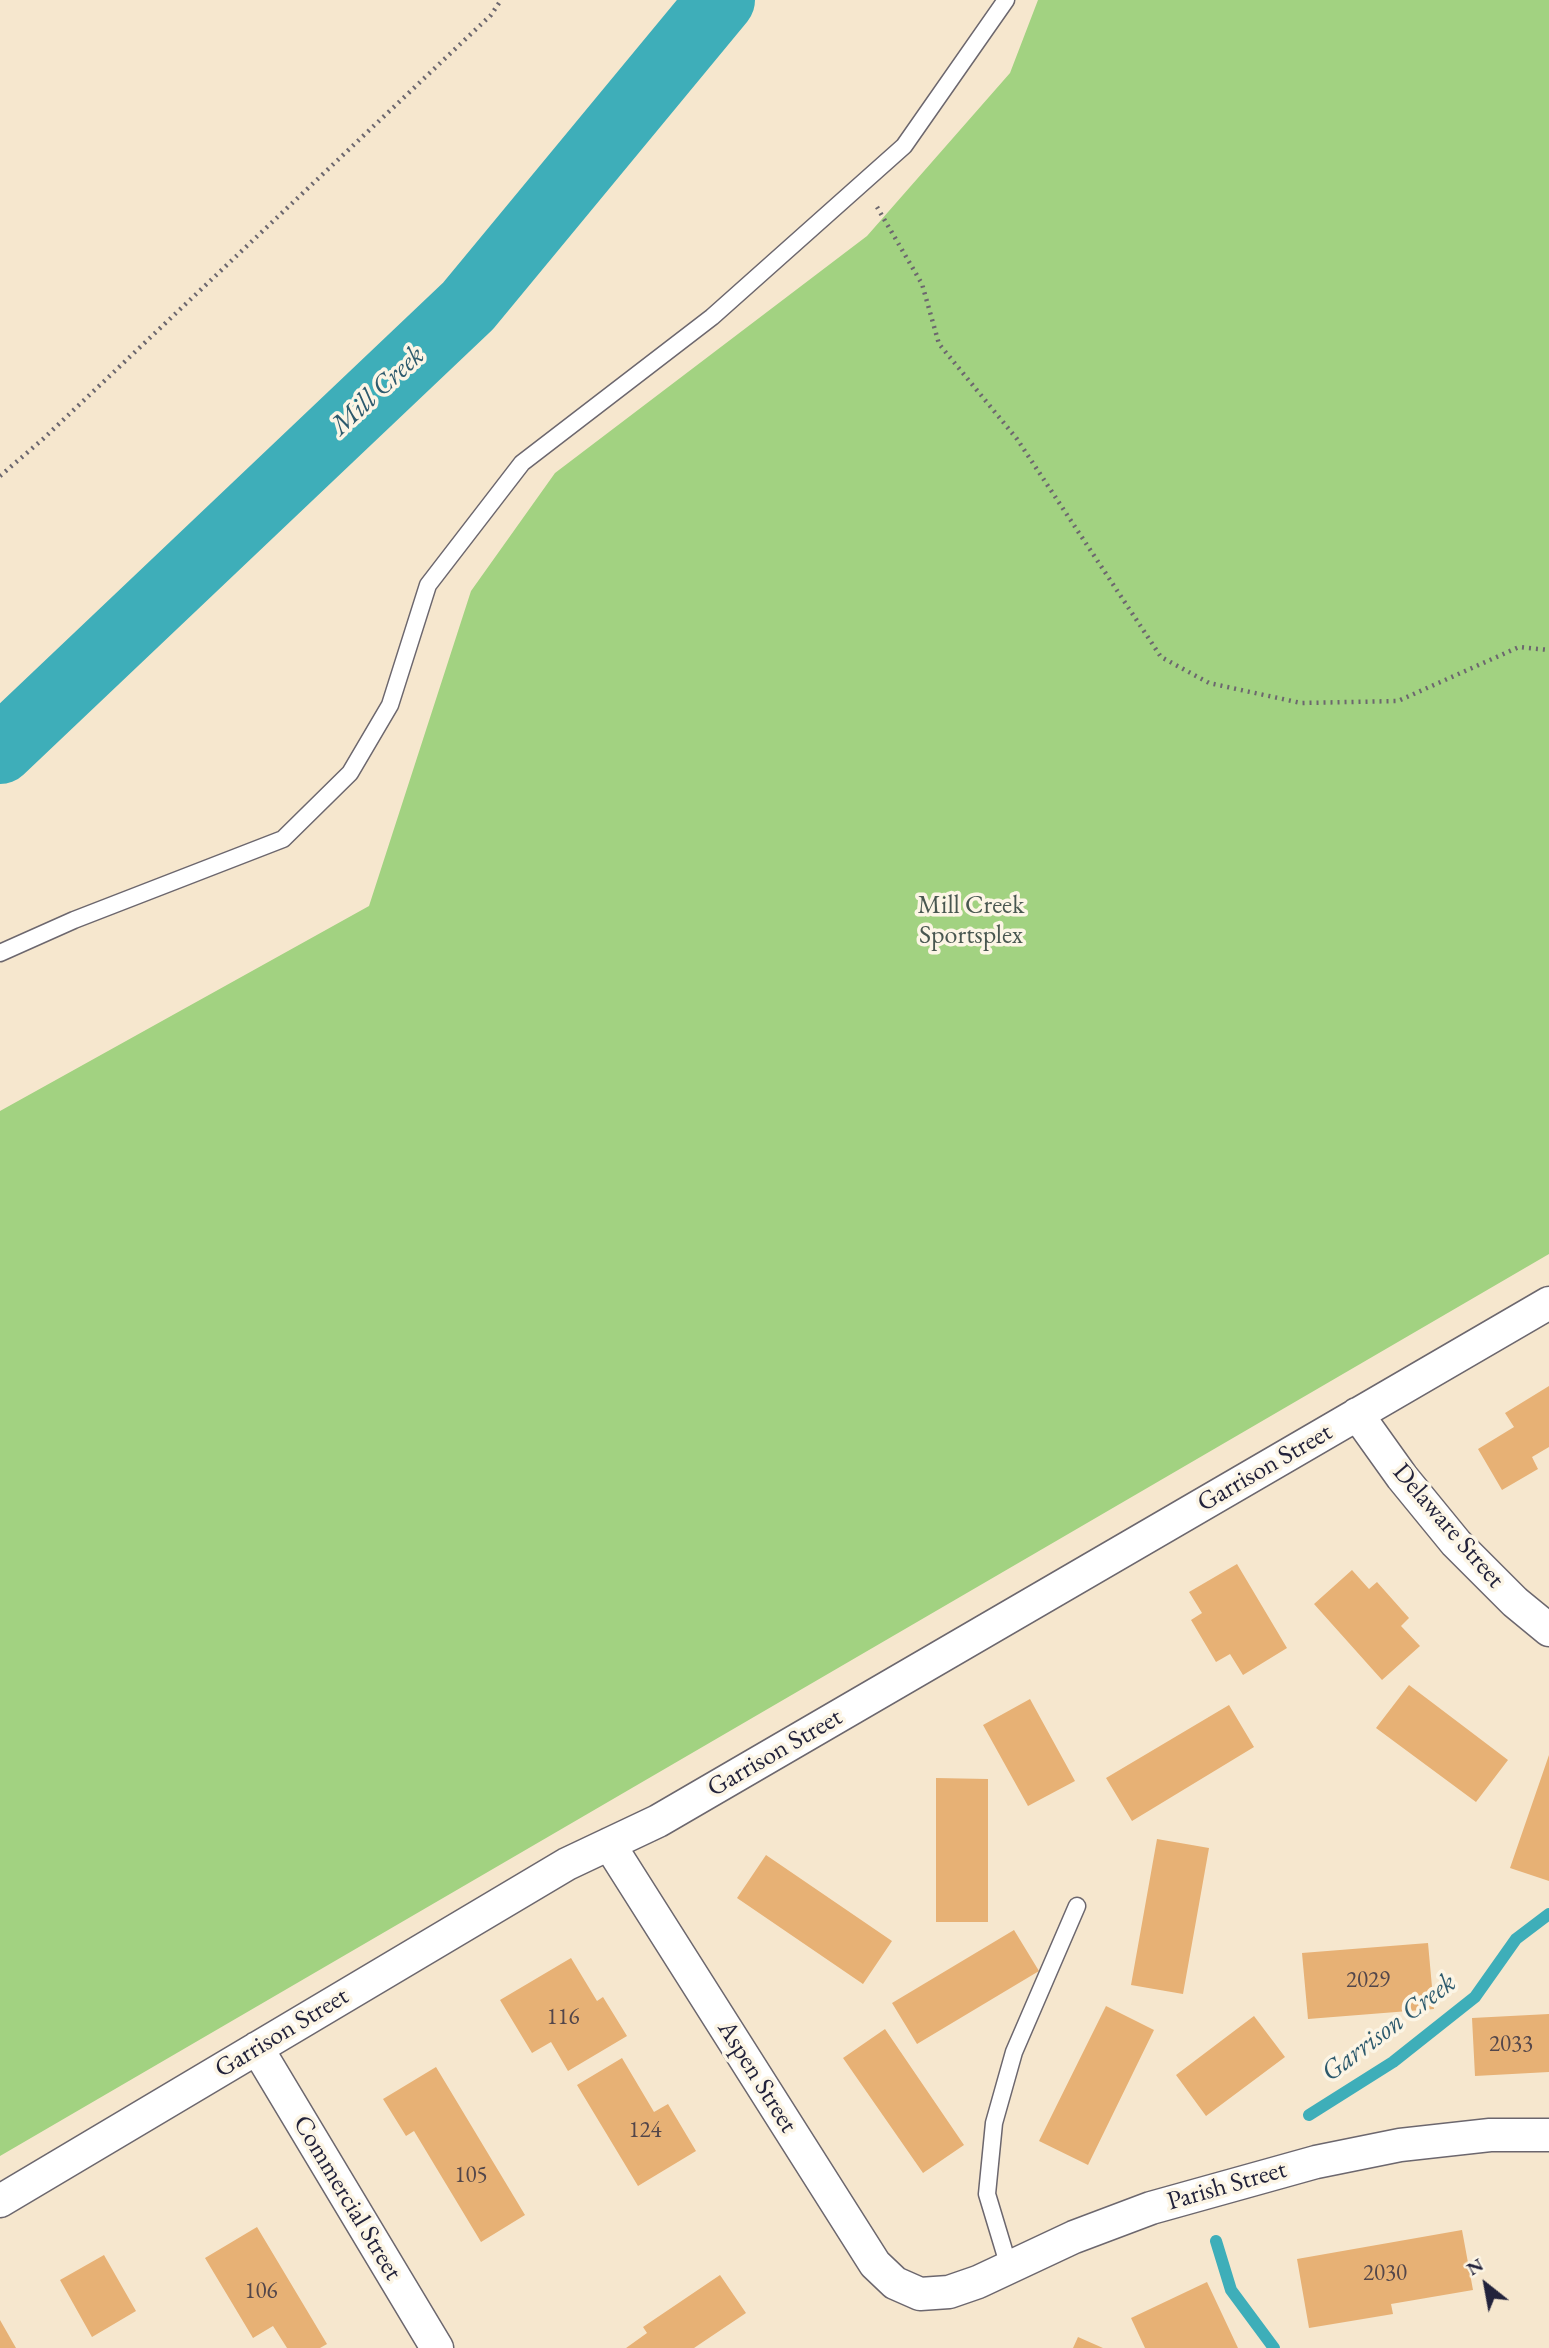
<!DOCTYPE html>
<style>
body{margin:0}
#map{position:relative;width:1549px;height:2348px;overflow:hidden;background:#f6e7ce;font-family:"EB Garamond",serif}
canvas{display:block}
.north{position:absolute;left:1451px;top:2250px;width:70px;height:70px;-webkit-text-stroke:5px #fcf5e5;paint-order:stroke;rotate:329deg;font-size:19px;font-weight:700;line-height:28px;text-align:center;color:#22223b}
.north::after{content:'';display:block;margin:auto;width:24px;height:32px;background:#22223b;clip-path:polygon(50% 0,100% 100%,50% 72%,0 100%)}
</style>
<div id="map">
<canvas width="1549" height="2348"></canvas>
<div class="north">N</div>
</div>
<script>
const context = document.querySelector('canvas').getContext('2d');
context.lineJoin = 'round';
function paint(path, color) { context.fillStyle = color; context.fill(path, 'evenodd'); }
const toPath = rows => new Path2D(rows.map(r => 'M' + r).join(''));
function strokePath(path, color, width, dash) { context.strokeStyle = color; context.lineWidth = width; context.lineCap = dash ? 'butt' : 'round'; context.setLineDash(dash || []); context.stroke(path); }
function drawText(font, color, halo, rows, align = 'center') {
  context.font = font + ' "EB Garamond",serif'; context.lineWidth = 7; context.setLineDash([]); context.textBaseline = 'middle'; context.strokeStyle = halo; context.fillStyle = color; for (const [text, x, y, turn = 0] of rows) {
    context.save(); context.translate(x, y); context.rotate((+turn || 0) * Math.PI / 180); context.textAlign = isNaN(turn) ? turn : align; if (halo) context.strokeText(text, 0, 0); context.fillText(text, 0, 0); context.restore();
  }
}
paint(toPath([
 [1038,0,1549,0,1549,1254,0,2156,0,1111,369,906,471,591,555,473,867,236,1010,73]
]), '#a2d281');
strokePath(toPath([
 [1309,2115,1393,2062,1475,1997,1516,1939,1549,1914],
 [1216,2241,1231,2290,1274,2348]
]), '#3eaeb9', 12);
strokePath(toPath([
 [0,750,468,306,721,0]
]), '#3eaeb9', 68);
paint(toPath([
 [1549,1386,1549,1447,1532,1457,1538,1469,1502,1490,1478,1449,1514,1427,1505,1413],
 [1237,1564,1287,1648,1243,1675,1230,1654,1216,1662,1191,1620,1202,1613,1189,1592],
 [1352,1570,1369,1589,1377,1582,1409,1618,1401,1626,1420,1646,1382,1680,1314,1604],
 [1409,1685,1508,1760,1476,1802,1376,1728],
 [1030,1699,1075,1781,1028,1806,983,1725],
 [1229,1705,1254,1747,1132,1821,1106,1778],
 [1549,1755,1549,1881,1510,1868],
 [936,1778,988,1779,988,1922,936,1922],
 [1157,1839,1209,1848,1183,1994,1131,1985],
 [766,1855,892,1941,863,1984,737,1898],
 [1014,1930,1039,1971,917,2044,892,2003],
 [1428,1943,1434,2009,1308,2019,1302,1953],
 [571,1958,597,2001,603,1997,627,2036,568,2071,551,2042,532,2053,500,2000],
 [1106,2006,1154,2030,1088,2165,1039,2141],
 [1549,2014,1549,2072,1475,2076,1472,2018],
 [1254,2016,1285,2057,1206,2116,1176,2075],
 [885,2029,964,2145,923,2173,843,2058],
 [622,2058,654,2112,668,2104,696,2151,638,2186,577,2085],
 [436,2067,525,2215,481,2242,414,2131,406,2136,383,2099],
 [257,2227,327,2344,320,2348,287,2348,273,2326,253,2338,205,2258],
 [1462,2230,1473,2290,1391,2304,1393,2314,1309,2328,1297,2259],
 [104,2255,136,2311,92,2337,60,2280],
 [720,2275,746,2313,694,2348,626,2348,647,2333,643,2327],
 [1207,2282,1238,2348,1145,2348,1131,2318],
 [0,2320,16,2348,0,2348],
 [1078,2337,1103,2348,1073,2348]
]), '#e7b175');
const lane = toPath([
 [0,953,74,920,283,839,350,773,390,705,428,585,522,463,712,317,904,146,1006,0],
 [1009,2267,987,2194,994,2123,1014,2052,1077,1906]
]);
const street = toPath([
 [1357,1414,1402,1477,1456,1543,1515,1602,1549,1630],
 [609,1844,875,2264,895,2283,920,2294,949,2292,978,2282,1074,2237,1151,2208,1316,2162,1400,2145,1490,2135,1549,2135],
 [257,2048,437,2348],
 [0,2201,567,1864,658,1821,1549,1303]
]);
strokePath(lane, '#6c676e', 19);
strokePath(street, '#6c676e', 35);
strokePath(toPath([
 [877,207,922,284,939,344,1017,439,1161,657,1209,683,1301,703,1398,701,1519,647,1549,650],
 [0,476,43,439,491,15,501,0]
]), '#6c676e', 4.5, [2, 5]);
strokePath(lane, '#fff', 16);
strokePath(street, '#fff', 32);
drawText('23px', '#53464a', null, [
 ["2029",1368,1981],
 ["116",563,2018],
 ["2033",1511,2045],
 ["124",645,2131],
 ["105",471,2176],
 ["2030",1385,2274],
 ["106",261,2292]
]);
drawText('26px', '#485750', '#fcf5e5', [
 ["Mill Creek",971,906],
 ["Sportsplex",971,936]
]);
drawText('26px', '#22223b', '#fcf5e5', [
 ["Garrison Street",1265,1468,-30],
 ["Delaware Street",1448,1526,49],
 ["Garrison Street",775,1753,-30],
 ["Garrison Street",282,2033,-31],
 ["Aspen Street",757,2077,58],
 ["Parish Street",1227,2186,-16],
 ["Commercial Street",347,2198,59]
]);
drawText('italic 28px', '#2d5a6d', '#fcf5e5', [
 ["Mill Creek",378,391,-43],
 ["Garrison Creek",1389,2028,-37]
]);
</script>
